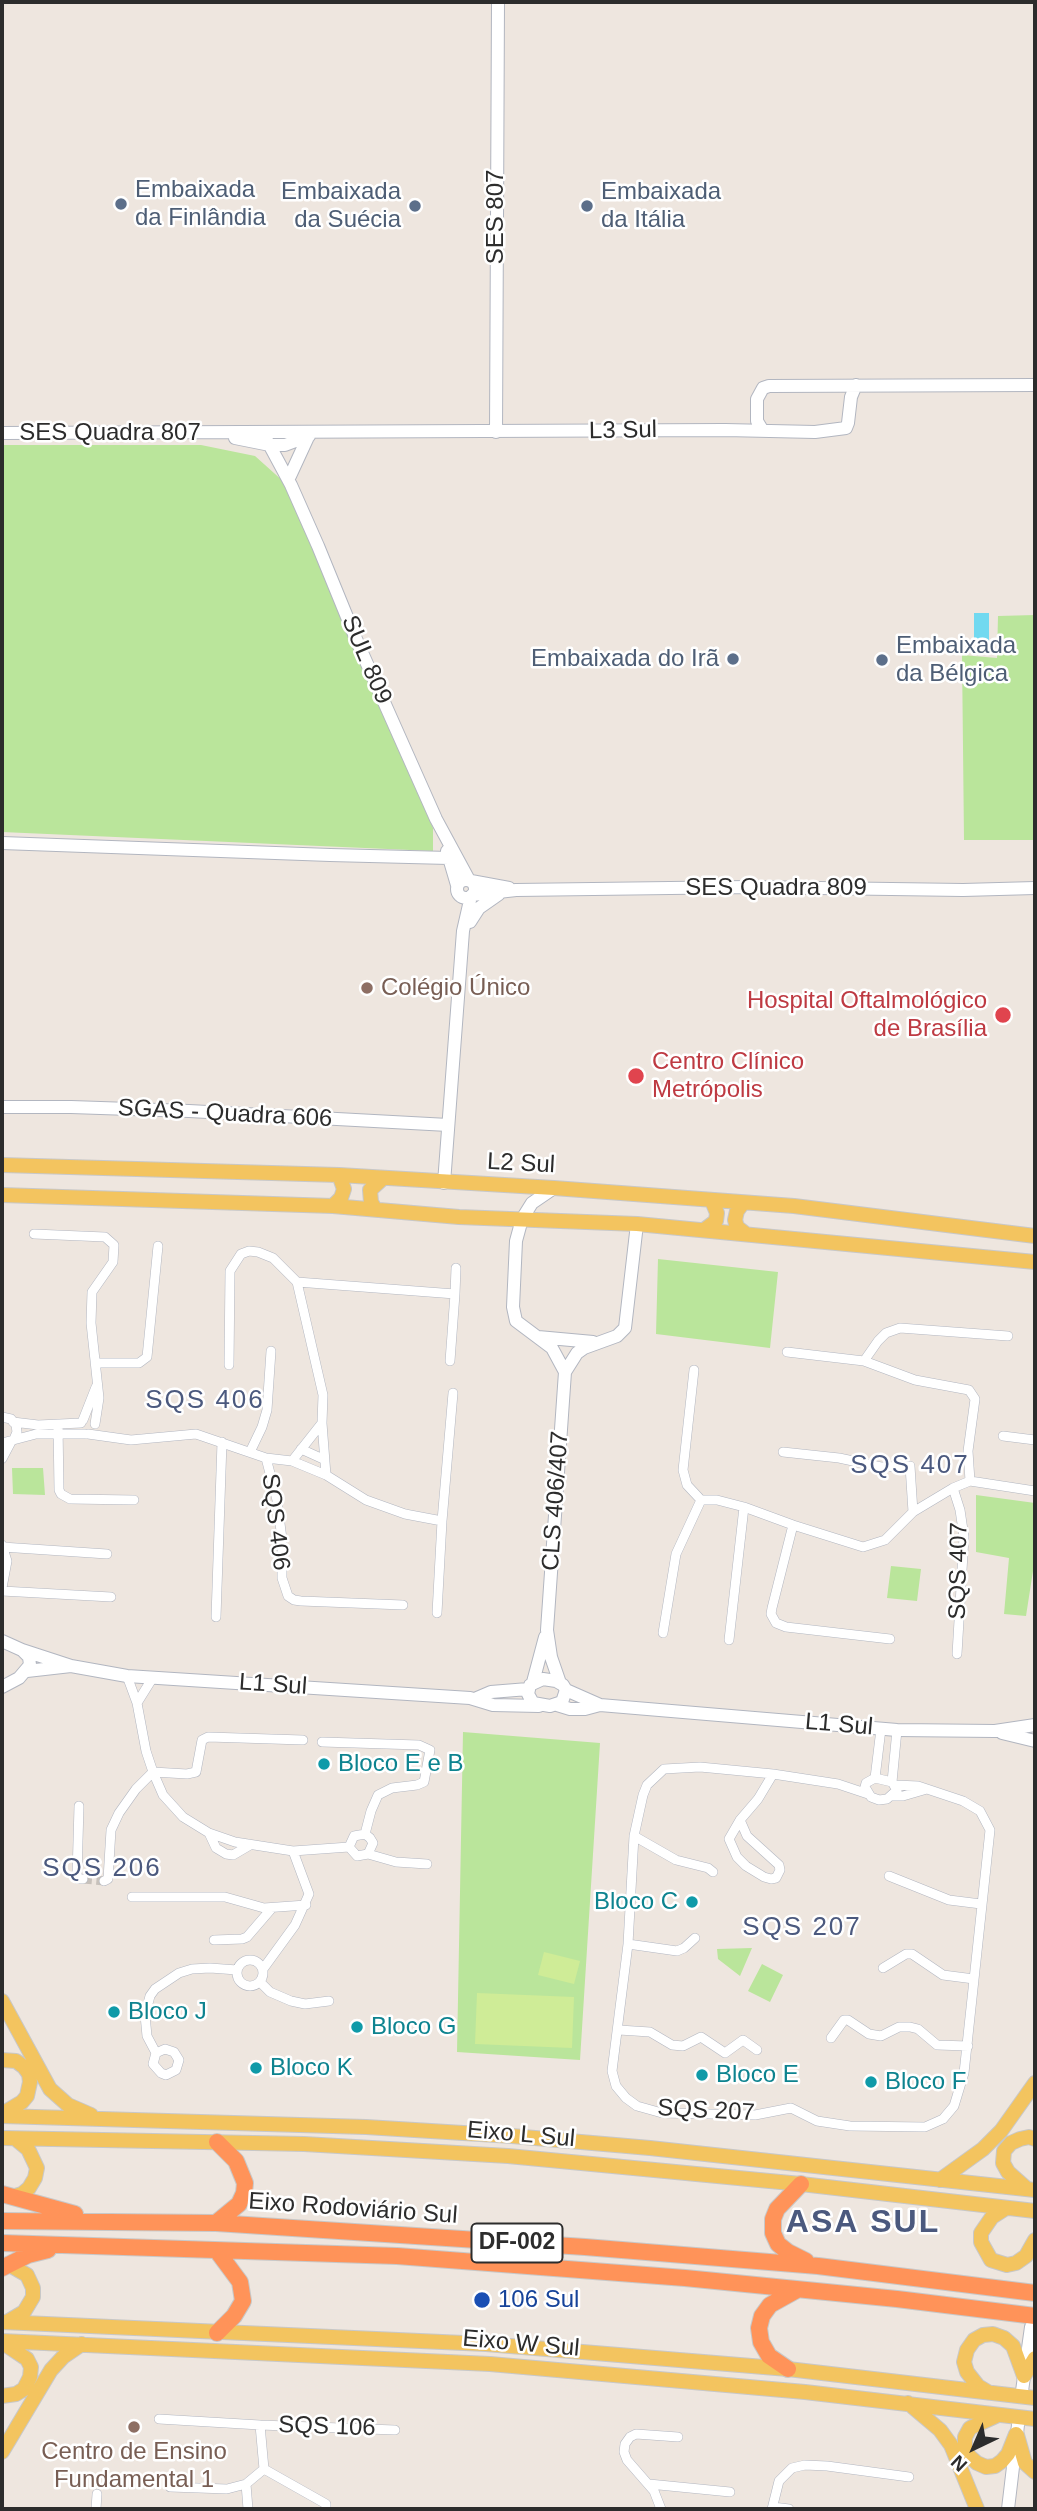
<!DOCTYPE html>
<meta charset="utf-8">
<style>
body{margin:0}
#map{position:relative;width:1037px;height:2511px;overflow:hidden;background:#eee6df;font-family:Helvetica,sans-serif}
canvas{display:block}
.frame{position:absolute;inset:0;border:4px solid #2c2c2c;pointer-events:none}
.north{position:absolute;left:939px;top:2413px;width:70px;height:70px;-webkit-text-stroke:5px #fff;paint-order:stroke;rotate:224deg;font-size:19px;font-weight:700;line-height:28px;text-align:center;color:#2c2c2c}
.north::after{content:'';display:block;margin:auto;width:24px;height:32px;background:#2c2c2c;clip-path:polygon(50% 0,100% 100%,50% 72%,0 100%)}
</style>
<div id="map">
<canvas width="1037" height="2511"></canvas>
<div class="frame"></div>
<div class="north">N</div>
</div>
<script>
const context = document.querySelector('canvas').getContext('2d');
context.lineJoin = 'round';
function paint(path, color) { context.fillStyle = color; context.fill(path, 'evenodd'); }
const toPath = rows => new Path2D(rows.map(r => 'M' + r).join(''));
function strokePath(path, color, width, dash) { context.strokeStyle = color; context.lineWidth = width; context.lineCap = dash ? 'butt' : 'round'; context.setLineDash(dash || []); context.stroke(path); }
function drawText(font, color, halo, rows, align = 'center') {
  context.font = font + ' Helvetica,sans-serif'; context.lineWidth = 5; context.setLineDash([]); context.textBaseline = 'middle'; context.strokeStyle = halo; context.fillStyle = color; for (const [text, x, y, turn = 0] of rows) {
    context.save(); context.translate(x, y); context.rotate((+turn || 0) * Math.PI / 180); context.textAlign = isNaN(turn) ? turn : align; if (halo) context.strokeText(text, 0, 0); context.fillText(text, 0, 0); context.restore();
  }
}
paint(toPath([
 [2,445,201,445,255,456,284,482,433,828,433,851,2,832],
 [1035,615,1035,840,964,840,962,655,997,658,998,616],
 [658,1259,778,1272,770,1348,656,1334],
 [12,1468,43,1468,45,1495,13,1494],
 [976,1495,1035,1503,1035,1558,1026,1616,1004,1614,1009,1558,976,1552],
 [891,1566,921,1569,917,1601,887,1598],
 [463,1732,600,1743,580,2060,457,2052],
 [752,1948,740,1976,718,1959,717,1949],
 [762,1964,783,1975,770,2002,748,1991]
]), '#bae59b');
paint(toPath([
 [544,1952,580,1961,574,1984,538,1975],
 [477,1993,574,1997,572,2048,475,2044]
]), '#cfec97');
paint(toPath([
 [974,613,989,613,989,641,974,641]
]), '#71d9f0');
strokePath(toPath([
 [83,1879,104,1881]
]), '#c7c1bb', 9, [9, 4.5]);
const street = toPath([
 [34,1234,105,1237,114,1245,113,1262,92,1292,91,1323,99,1398,95,1424],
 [297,1282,455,1294,450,1361],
 [455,1294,456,1268],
 [787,1352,864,1361,915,1380,969,1390,975,1399,968,1451,970,1481],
 [864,1361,878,1341,886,1333,900,1328,1008,1336],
 [96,1363,139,1363,147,1357,158,1246],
 [694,1370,683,1470,687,1485,701,1500],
 [2,1417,11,1419,16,1425,17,1432,14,1439],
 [83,1420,96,1387],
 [13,1422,38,1425,81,1423],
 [322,1423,326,1475],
 [58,1425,59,1490,61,1494,70,1499,134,1500],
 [88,1434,131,1440,196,1434,266,1458,292,1461,322,1423,323,1395,297,1282,273,1258,258,1252,249,1251,241,1254,230,1271,229,1365],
 [1003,1436,1035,1440],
 [2,1443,36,1434,85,1434],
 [301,1449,323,1459],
 [250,1452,262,1427,267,1410,271,1351],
 [783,1452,839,1458,881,1467,910,1466,913,1512],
 [266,1458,277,1500,282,1539,282,1578,288,1596,294,1600,301,1601,403,1605],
 [2,1459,11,1442],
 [292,1461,326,1475,366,1500,405,1514,442,1521,437,1613],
 [953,1488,960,1510,964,1537,957,1654],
 [442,1521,453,1393],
 [793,1525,772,1608,771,1614,776,1623,786,1627,890,1639],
 [2,1545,7,1561,2,1588],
 [2,1547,107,1554],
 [2,1591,111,1597],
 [216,1617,222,1442],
 [663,1633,676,1554,701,1500,717,1500,744,1507,793,1525,863,1547,885,1540,913,1512,953,1488,970,1481,1035,1491],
 [729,1640,744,1507],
 [127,1676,137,1703,146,1751,153,1772,163,1795,183,1817,209,1833,235,1842,293,1851,309,1894,295,1925,263,1969],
 [137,1703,152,1679],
 [322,1742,419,1745,430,1750,424,1782,417,1785,392,1788,378,1795,371,1811,365,1834],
 [875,1778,892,1782,897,1790,887,1799,879,1800,871,1797,865,1787,866,1783,875,1778],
 [875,1778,881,1729],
 [892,1782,897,1730],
 [868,1794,838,1784,773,1774,700,1767,664,1769,647,1785,643,1795,634,1836,628,1944,612,2071,616,2086,626,2098,637,2106,662,2113,755,2115,791,2108,817,2121,850,2126,925,2127,943,2119,954,2106,964,2073,990,1830,980,1811,963,1801,918,1786,896,1785],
 [891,1796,903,1796,927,1789],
 [79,1806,77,1876,78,1879,83,1879],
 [740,1820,747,1836,779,1865,780,1870,776,1878,771,1879,764,1877,746,1866,737,1857,729,1839,740,1820,758,1799,773,1774],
 [209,1833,216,1848,226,1854,233,1855,250,1845],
 [634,1836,676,1860,708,1868,713,1872],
 [293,1851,349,1847],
 [368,1854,373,1843,370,1838,365,1834,354,1836,349,1847,357,1856,368,1854,396,1862,427,1864],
 [889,1876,949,1900,981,1904],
 [104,1881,108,1879,111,1830,119,1813,136,1789,153,1772,187,1774,196,1772,202,1740,208,1737,303,1740],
 [132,1897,225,1897,264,1908,306,1905],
 [214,1940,242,1939,247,1937,272,1908],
 [628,1944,677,1951,684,1948,695,1938],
 '237 1973a13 13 0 1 1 26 0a13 13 0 1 1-26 0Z',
 [883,1968,906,1954,912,1954,943,1975,974,1979],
 [260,1982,270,1992,291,2001,305,2004,329,2001],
 [619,2030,650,2032,672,2045,683,2046,701,2037,725,2053,743,2040,757,2050],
 [831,2038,844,2020,848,2020,869,2034,881,2036,899,2027,910,2027,918,2029,937,2045,968,2046],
 [156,2053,165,2049,174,2052,179,2060,176,2070,166,2075,161,2073,153,2064,156,2053,147,2036,145,2015,150,1996,155,1989,179,1973,192,1969,210,1968,237,1970],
 [159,2419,260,2425],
 [246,2484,248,2509],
 [649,2484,730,2492],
 [170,2487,227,2489,246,2484,264,2469],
 [773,2507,789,2509],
 [96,2509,97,2494],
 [326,2509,326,2504,264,2469,260,2425,395,2430],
 [661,2509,654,2491,627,2460,624,2452,625,2444,630,2437,636,2434,678,2437],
 [772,2509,779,2481,792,2468,805,2465,827,2466,909,2477]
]);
const secondary = toPath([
 [763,431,757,421,757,399,763,388,769,386,1035,385],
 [496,432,498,2],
 [2,433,725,430,815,432,846,428,848,423,851,397,856,385],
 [263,433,291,485,318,546,356,639,436,819,469,880],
 [235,438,270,445,285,445,309,436],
 [290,476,308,437],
 [2,843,330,855,449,858,456,856],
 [447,851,457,885],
 '457 889a9 9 0 1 1 18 0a9 9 0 1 1-18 0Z',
 [471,881,509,888],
 [472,895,516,890,747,887,963,890,1035,888],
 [470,922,479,908,499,894],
 [2,1107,71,1107,189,1111,448,1125],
 [444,1183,463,931,471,896],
 [554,1188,532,1203,522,1219,516,1241,513,1307,516,1321,552,1348,565,1372,547,1630,551,1657,560,1683],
 [538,1337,593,1342],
 [565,1372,577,1353,584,1348,617,1336,625,1328,637,1224],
 [2,1641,22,1650,29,1657,30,1665,19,1678,2,1687],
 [22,1650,71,1666,127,1676,470,1698,493,1705,539,1706],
 [27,1671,71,1666],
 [543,1679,556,1681,563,1685,566,1690,562,1702,550,1706,533,1703,528,1694,530,1685,543,1679],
 [533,1682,545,1637],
 [566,1690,600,1705,897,1730,995,1731,1035,1725],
 [477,1698,491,1692,528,1689],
 [557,1705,570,1709,585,1709,600,1705],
 [1002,1733,1035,1741],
 [1022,2391,1031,2327],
 [1008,2509,1018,2425]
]);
const primary = toPath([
 [2,1165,339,1175,554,1188,794,1206,1035,1236],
 [2,1195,333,1206,459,1217,637,1224,1035,1262],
 [743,1203,737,1211,735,1220,737,1227,746,1234],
 [333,1206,341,1198,344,1189,339,1175],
 [375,1209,371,1202,370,1190,382,1179],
 [704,1230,716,1221,717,1213,712,1201],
 [2,2001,50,2089,68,2105,91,2115],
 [2,2060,16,2061,24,2067,29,2074,30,2082,27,2096,22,2102,2,2114],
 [2,2116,366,2127,512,2136,650,2148,1035,2190],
 [2,2138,304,2144,508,2156,801,2184,1035,2211],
 [940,2180,983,2149,1001,2131,1035,2083],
 [1026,2188,1008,2172,1003,2163,1004,2151,1011,2143,1020,2139,1029,2137,1035,2139],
 [12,2197,22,2194,29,2188,35,2178,37,2168,28,2149,16,2139],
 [1006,2208,992,2217,981,2233,981,2242,991,2260,1007,2265,1016,2263,1026,2256,1035,2240],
 [2,2322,486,2344,788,2369,1035,2398],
 [7,2322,24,2312,33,2297,33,2288,27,2275,8,2264],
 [2,2341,490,2364,805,2392,1035,2419],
 [1024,2376,1035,2358],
 [988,2392,978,2386,967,2372,964,2362,967,2350,974,2340,983,2335,993,2334,1004,2338,1013,2346,1024,2376],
 [2,2396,16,2394,24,2389,30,2377,31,2367,27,2359,3,2343],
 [908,2403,940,2430,951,2445,977,2509],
 [996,2416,970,2428,965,2437,965,2447,969,2456,977,2463,986,2467,995,2466,1002,2461,1008,2454,1016,2434],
 [1017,2435,1025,2463,1035,2472],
 [2,2452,51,2370,63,2357,82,2344]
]);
const highway = toPath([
 [801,2184,777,2209,773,2219,773,2233,778,2244,788,2252,806,2261],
 [2,2194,75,2214],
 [2,2221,216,2223,585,2247,818,2266,1035,2293],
 [216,2223,239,2204,244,2193,245,2183,236,2161,217,2142],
 [2,2243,397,2256,685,2278,897,2299,1035,2316],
 [2,2268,28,2255,48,2250],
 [217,2333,234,2316,243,2301,240,2282,217,2251],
 [788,2369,769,2356,761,2342,759,2328,762,2316,770,2305,797,2290]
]);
strokePath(street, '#b2b6c0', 10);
strokePath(secondary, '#b2b6c0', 14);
strokePath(primary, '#c8c8c8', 16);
strokePath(highway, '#c8c8c8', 18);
strokePath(street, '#fff', 9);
strokePath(secondary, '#fff', 12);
strokePath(primary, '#f3c45f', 14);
strokePath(highway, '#ff9359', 16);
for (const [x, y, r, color] of [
 [121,204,7,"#5c6f8a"],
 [415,206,7,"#5c6f8a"],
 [587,206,7,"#5c6f8a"],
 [733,659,7,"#5c6f8a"],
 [882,660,7,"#5c6f8a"],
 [367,988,7,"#8d6e63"],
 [1003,1015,9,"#e0444e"],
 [636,1076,9,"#e0444e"],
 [324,1764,7,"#0f9aa8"],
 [692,1902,7,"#0f9aa8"],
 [114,2012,7,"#0f9aa8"],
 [357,2027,7,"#0f9aa8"],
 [256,2068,7,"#0f9aa8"],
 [702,2075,7,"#0f9aa8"],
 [871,2082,7,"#0f9aa8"],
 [482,2300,9,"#1a4fb4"],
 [134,2427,7,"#8d6e63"]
]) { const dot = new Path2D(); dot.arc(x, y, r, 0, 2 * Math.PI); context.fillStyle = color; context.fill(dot); strokePath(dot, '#fff', 2.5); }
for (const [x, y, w] of [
 [517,2243,91]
]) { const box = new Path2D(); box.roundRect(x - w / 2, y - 19.5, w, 39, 5); context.fillStyle = '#fff'; context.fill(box); strokePath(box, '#2c2c2c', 2); }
drawText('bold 23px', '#2c2c2c', null, [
 ["DF-002",517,2243]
]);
drawText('24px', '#4e5e75', '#fff', [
 ["Embaixada",135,190],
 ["da Finlândia",135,218],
 ["Embaixada",401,192,"right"],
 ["da Suécia",401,220,"right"],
 ["Embaixada",601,192],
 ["da Itália",601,220],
 ["Embaixada",896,646],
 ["da Bélgica",896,674],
 ["Embaixada do Irã",719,659,"right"]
], 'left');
drawText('24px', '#2c2c2c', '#fff', [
 ["SES 807",496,217,-90],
 ["L3 Sul",623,431,-1],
 ["SES Quadra 807",110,433],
 ["SUL 809",366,660,67],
 ["SES Quadra 809",776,888],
 ["SGAS - Quadra 606",225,1114,3],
 ["L2 Sul",521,1164,3],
 ["CLS 406/407",556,1501,-86],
 ["SQS 406",275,1522,83],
 ["SQS 407",959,1571,-89],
 ["L1 Sul",273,1685,4],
 ["L1 Sul",839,1725,5],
 ["SQS 207",706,2111,3],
 ["Eixo L Sul",521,2135,5],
 ["Eixo Rodoviário Sul",353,2209,4],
 ["Eixo W Sul",521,2344,5],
 ["SQS 106",327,2427,2]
]);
drawText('24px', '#785e54', '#fff', [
 ["Colégio Único",381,988],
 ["Centro de Ensino",134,2452,"center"],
 ["Fundamental 1",134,2480,"center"]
], 'left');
drawText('24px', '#be3a42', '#fff', [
 ["Hospital Oftalmológico",987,1001],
 ["de Brasília",987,1029],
 ["Centro Clínico",652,1062,"left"],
 ["Metrópolis",652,1090,"left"]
], 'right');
drawText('24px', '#0d838f', '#fff', [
 ["Bloco E e B",338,1764],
 ["Bloco C",678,1902,"right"],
 ["Bloco J",128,2012],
 ["Bloco G",371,2027],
 ["Bloco K",270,2068],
 ["Bloco E",716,2075],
 ["Bloco F",885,2082]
], 'left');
drawText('24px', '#164399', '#fff', [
 ["106 Sul",498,2300]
], 'left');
context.letterSpacing = '2px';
drawText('26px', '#4b597e', '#fff', [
 ["SQS 406",205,1401],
 ["SQS 407",910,1466],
 ["SQS 206",102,1869],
 ["SQS 207",802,1928]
]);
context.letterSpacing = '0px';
context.letterSpacing = '2px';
drawText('bold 32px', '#4b597e', '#fff', [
 ["ASA SUL",863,2223]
]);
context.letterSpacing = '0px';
</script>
